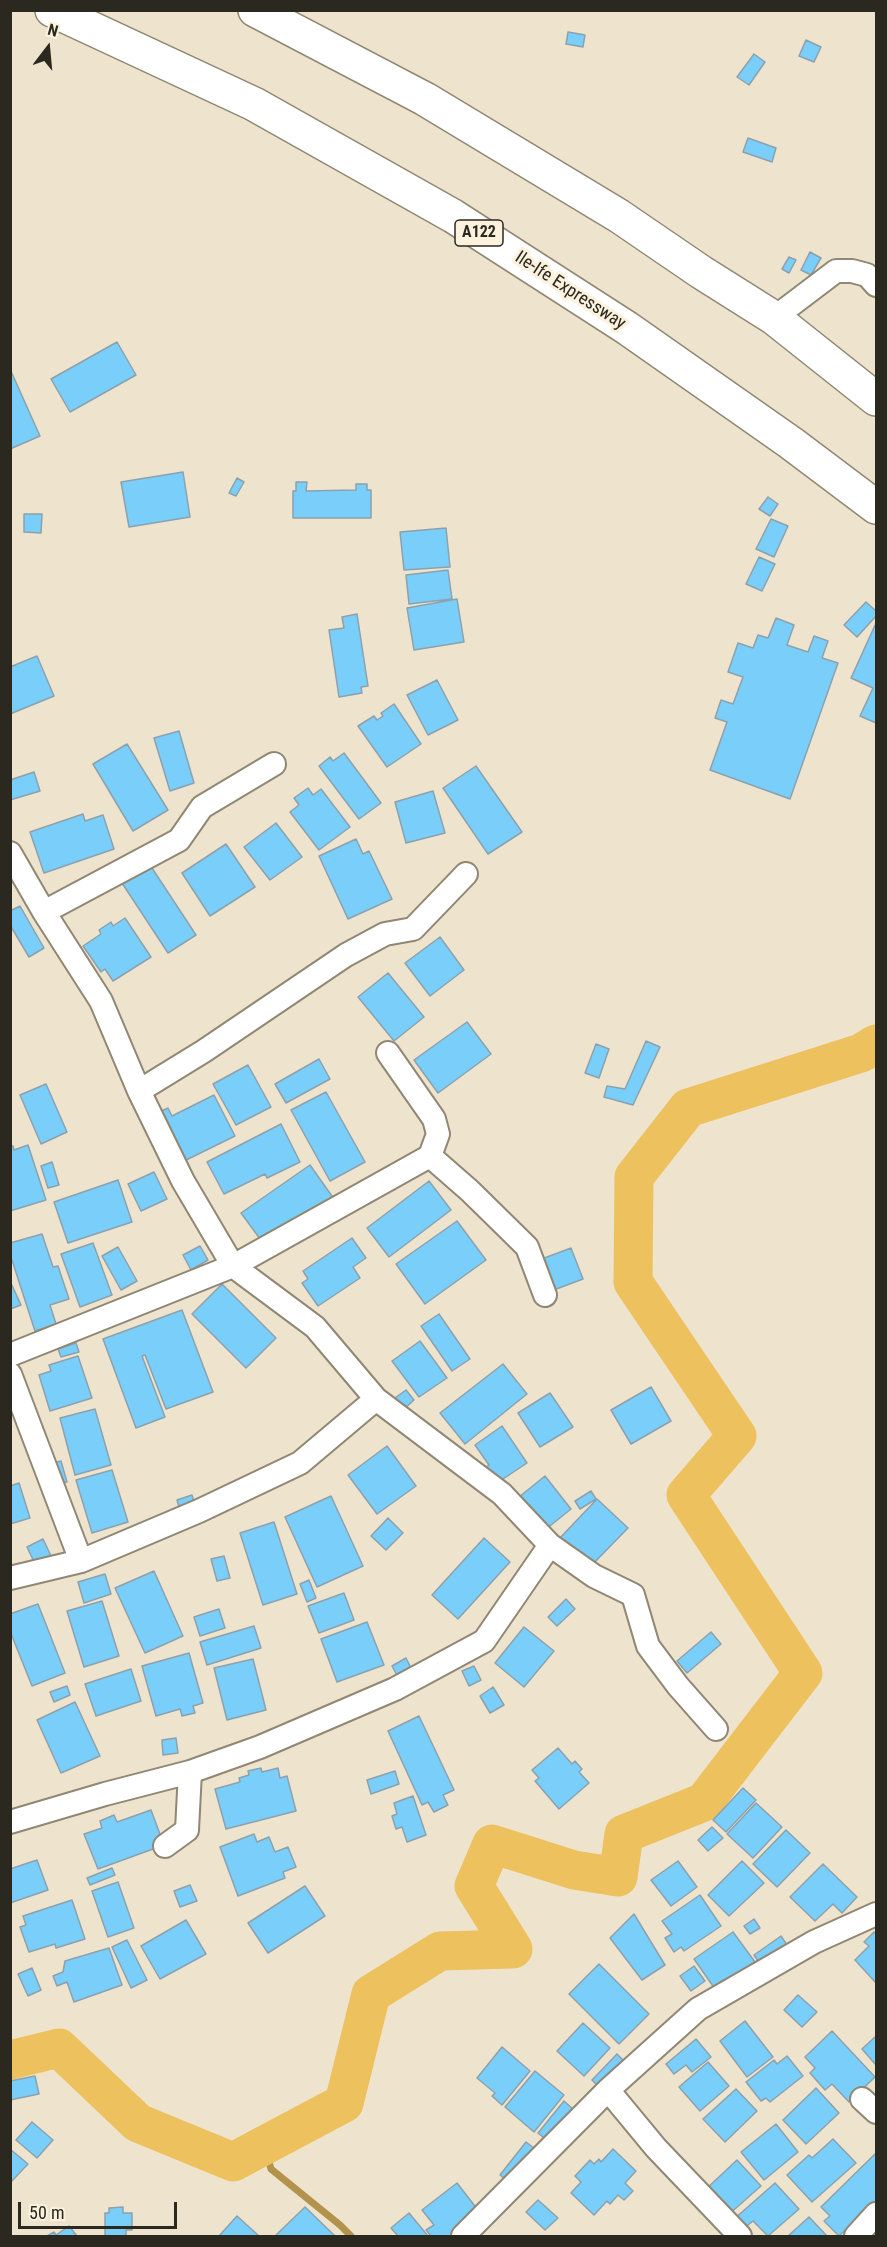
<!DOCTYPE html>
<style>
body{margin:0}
#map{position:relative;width:887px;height:2247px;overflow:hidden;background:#eee4ce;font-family:"Roboto Condensed",sans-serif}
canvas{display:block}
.frame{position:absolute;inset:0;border:12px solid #2b2820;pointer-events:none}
.north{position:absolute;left:18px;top:18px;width:60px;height:60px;-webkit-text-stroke:4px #fbf1dc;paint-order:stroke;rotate:16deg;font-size:16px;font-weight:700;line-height:24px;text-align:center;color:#2b2820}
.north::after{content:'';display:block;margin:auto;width:21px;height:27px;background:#2b2820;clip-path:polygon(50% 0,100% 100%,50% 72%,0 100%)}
.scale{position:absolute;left:18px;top:2202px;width:159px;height:27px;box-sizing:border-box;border:3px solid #2b2820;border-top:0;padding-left:8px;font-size:18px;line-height:21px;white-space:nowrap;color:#2b2820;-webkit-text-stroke:4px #fbf1dc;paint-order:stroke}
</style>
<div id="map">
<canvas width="887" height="2247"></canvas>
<div class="frame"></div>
<div class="north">N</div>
<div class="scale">50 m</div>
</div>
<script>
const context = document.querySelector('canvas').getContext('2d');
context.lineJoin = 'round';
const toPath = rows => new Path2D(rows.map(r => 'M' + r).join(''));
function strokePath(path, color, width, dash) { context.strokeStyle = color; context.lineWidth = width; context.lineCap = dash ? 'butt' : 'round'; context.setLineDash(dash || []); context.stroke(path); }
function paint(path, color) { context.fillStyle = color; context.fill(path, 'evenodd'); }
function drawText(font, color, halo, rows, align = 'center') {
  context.font = font + ' "Roboto Condensed",sans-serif'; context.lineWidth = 6; context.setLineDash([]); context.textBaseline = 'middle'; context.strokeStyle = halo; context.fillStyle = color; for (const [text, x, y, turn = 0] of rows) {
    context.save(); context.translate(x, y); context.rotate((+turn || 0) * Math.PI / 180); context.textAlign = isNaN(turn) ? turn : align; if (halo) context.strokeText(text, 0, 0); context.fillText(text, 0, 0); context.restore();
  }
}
strokePath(toPath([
 [264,2145,271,2169,340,2225,351,2236]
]), '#b3934b', 7);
strokePath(toPath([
 [10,2060,59,2048,138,2123,233,2162,344,2103,371,1994,440,1951,513,1949,474,1886,492,1844,574,1870,618,1877,624,1834,704,1802,803,1673,686,1495,737,1436,633,1282,634,1177,688,1108,861,1053,876,1044]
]), '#edc15d', 39);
const building = toPath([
 [568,32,585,35,583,47,566,44,568,32],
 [806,40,821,47,814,62,799,56,806,40],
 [754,54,765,62,749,85,737,77,754,54],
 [748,138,776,148,772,162,743,152,748,138],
 [810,252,821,258,811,275,801,270,810,252],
 [789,257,796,260,789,273,782,269,789,257],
 [117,342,136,375,70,412,51,379,117,342],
 [10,369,40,436,10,449,10,369],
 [183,472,190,517,129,527,121,482,183,472],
 [237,478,244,482,236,496,229,493,237,478],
 [296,482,307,482,306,491,356,490,356,484,367,484,367,490,371,490,371,518,293,518,293,491,296,491,296,482],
 [768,497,778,504,770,516,759,509,768,497],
 [24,514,42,514,41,533,24,532,24,514],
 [771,519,788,526,774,557,756,549,771,519],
 [446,528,450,567,404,570,400,532,446,528],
 [759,557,775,564,762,591,746,584,759,557],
 [448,570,452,599,409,604,406,575,448,570],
 [457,599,464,642,414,650,407,608,457,599],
 [866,602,876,611,876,616,857,637,844,625,866,602],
 [357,614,368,686,361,687,362,693,339,697,329,630,344,628,342,617,357,614],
 [776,618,794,625,787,645,808,652,814,636,828,641,822,658,838,663,790,799,710,770,727,722,715,718,721,700,733,704,743,677,728,672,738,643,753,648,758,635,768,638,776,618],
 [876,623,876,723,860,716,873,688,851,678,876,623],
 [37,656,54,696,10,714,10,667,37,656],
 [437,680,458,720,428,735,407,695,437,680],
 [394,704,421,744,387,767,358,726,374,716,377,720,383,716,381,713,394,704],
 [179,731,194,783,170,791,154,738,179,731],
 [127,744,168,810,133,831,93,764,127,744],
 [344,753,381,803,359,819,319,766,330,757,333,761,344,753],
 [476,766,522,832,488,854,443,788,476,766],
 [34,772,40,791,10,800,10,780,34,772],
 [308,788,313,795,321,789,350,827,319,850,290,812,299,805,294,798,308,788],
 [433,791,445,833,406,843,395,802,433,791],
 [83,814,85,821,103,815,114,849,44,873,30,832,83,814],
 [276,823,302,857,270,880,244,847,276,823],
 [356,839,363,854,369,851,392,899,348,919,319,856,356,839],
 [226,844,255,887,210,916,182,873,226,844],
 [150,865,196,935,168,953,122,883,150,865],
 [20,906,44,948,29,957,10,925,10,911,20,906],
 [125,918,151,957,113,981,105,969,101,972,83,946,101,934,99,930,111,922,113,926,125,918],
 [440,937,464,970,430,996,405,963,440,937],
 [388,973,424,1017,394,1041,358,997,388,973],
 [467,1022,491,1054,438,1093,414,1060,467,1022],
 [646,1041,660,1047,633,1105,604,1097,607,1086,625,1089,646,1041],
 [596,1044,609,1049,599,1078,585,1073,596,1044],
 [319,1059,330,1079,286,1103,275,1084,319,1059],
 [248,1065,271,1107,236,1125,213,1084,248,1065],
 [46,1084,67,1132,41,1144,20,1095,46,1084],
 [326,1092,365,1162,330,1181,291,1110,326,1092],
 [214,1095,235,1136,178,1164,153,1115,168,1108,172,1116,214,1095],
 [281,1124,300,1162,267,1178,265,1174,224,1194,207,1162,281,1124],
 [28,1145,46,1200,10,1211,10,1146,13,1146,14,1150,28,1145],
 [52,1162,59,1185,48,1188,41,1166,52,1162],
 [310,1165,334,1199,266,1247,241,1213,310,1165],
 [154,1172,167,1199,141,1211,128,1184,154,1172],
 [118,1180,132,1222,68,1243,54,1202,118,1180],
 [429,1181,451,1210,389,1257,367,1228,429,1181],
 [457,1221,486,1260,425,1304,396,1264,457,1221],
 [42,1234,53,1267,58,1266,69,1299,50,1305,56,1324,35,1331,10,1254,10,1243,42,1234],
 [352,1238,366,1258,353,1267,360,1278,318,1306,302,1283,308,1279,303,1271,352,1238],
 [93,1243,112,1295,80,1307,61,1254,93,1243],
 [200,1246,208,1260,191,1270,183,1255,200,1246],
 [118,1247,137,1281,121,1290,102,1256,118,1247],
 [571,1248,583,1279,551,1291,539,1260,571,1248],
 [10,1281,21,1305,10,1309,10,1281],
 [222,1284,276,1338,246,1368,192,1314,222,1284],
 [182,1310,213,1392,166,1409,145,1355,142,1356,165,1417,136,1428,103,1339,182,1310],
 [439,1314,470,1359,452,1371,421,1326,439,1314],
 [420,1341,447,1378,419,1397,392,1361,420,1341],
 [76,1343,79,1352,61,1357,58,1349,76,1343],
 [78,1356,92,1398,50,1411,39,1375,51,1371,49,1365,78,1356],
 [503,1364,527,1394,465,1444,440,1413,503,1364],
 [651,1387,671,1421,631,1444,611,1410,651,1387],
 [406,1390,414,1400,404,1409,395,1398,406,1390],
 [550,1393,573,1427,540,1447,518,1413,550,1393],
 [95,1409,111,1465,75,1475,60,1418,95,1409],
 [502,1426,527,1463,494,1485,483,1469,489,1465,475,1445,502,1426],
 [387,1446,416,1486,377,1514,348,1475,387,1446],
 [61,1461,67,1482,55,1485,49,1464,61,1461],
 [112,1470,128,1522,92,1533,76,1480,112,1470],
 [545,1476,571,1509,545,1530,519,1497,545,1476],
 [19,1483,30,1518,10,1524,10,1486,19,1483],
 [591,1491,596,1499,580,1509,575,1501,591,1491],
 [192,1495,196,1509,181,1514,177,1500,192,1495],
 [331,1496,363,1566,317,1587,285,1517,331,1496],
 [597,1499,628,1528,588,1569,558,1540,597,1499],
 [388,1518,403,1533,386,1550,371,1536,388,1518],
 [274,1522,297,1594,263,1605,240,1533,274,1522],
 [484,1538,510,1562,458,1619,432,1595,484,1538],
 [43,1539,52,1558,36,1566,27,1547,43,1539],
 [224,1556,230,1578,217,1581,211,1559,224,1556],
 [154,1571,183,1636,145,1653,115,1588,154,1571],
 [105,1574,111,1594,84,1603,78,1582,105,1574],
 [309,1580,316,1598,307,1602,300,1584,309,1580],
 [344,1593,354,1620,319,1633,308,1606,344,1593],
 [566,1599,575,1609,557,1626,548,1617,566,1599],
 [102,1601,119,1656,84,1667,67,1611,102,1601],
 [38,1604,65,1673,32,1686,10,1631,10,1614,38,1604],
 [219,1609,225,1628,200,1636,194,1617,219,1609],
 [367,1622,384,1665,337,1682,321,1639,367,1622],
 [254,1626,261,1648,207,1665,200,1642,254,1626],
 [524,1627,554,1651,524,1687,495,1663,524,1627],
 [711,1632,721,1644,687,1673,677,1661,711,1632],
 [189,1653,203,1703,193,1706,195,1713,182,1716,180,1709,156,1716,142,1666,189,1653],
 [406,1658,412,1670,398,1677,392,1666,406,1658],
 [253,1659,266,1710,227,1720,214,1668,253,1659],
 [474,1666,481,1680,469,1686,462,1671,474,1666],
 [131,1669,141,1701,96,1716,85,1684,131,1669],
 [67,1686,70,1695,54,1702,50,1692,67,1686],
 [493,1687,504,1705,490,1713,480,1696,493,1687],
 [75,1702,100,1756,61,1773,37,1720,75,1702],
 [419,1716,454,1790,443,1795,448,1805,434,1812,428,1802,422,1805,388,1731,419,1716],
 [176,1738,178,1753,163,1755,162,1740,176,1738],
 [558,1748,572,1764,575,1761,582,1769,579,1772,589,1783,559,1809,535,1781,539,1778,532,1770,558,1748],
 [261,1768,262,1772,278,1768,280,1778,287,1776,296,1811,226,1829,215,1789,240,1782,239,1778,249,1775,248,1771,261,1768],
 [395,1771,399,1784,371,1794,367,1780,395,1771],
 [743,1788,756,1800,726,1832,713,1820,743,1788],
 [413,1796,426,1835,407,1842,402,1827,396,1829,392,1816,397,1814,394,1803,413,1796],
 [756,1803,782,1827,753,1858,727,1834,756,1803],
 [151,1810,164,1845,98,1869,84,1834,102,1828,100,1821,114,1815,117,1822,151,1810],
 [712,1827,723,1838,708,1851,698,1840,712,1827],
 [786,1830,810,1853,777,1887,753,1864,786,1830],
 [254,1834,257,1842,269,1837,275,1852,288,1847,296,1867,283,1872,285,1878,238,1896,220,1847,254,1834],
 [37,1860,48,1890,10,1903,10,1869,37,1860],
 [678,1861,697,1887,671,1906,651,1880,678,1861],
 [742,1861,764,1883,729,1916,708,1895,742,1861],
 [823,1864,857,1897,842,1913,833,1904,815,1921,790,1897,823,1864],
 [112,1868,115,1875,90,1885,87,1878,112,1868],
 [118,1882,134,1928,108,1937,92,1891,118,1882],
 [190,1885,197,1901,180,1907,174,1891,190,1885],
 [305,1886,325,1916,268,1953,248,1923,305,1886],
 [700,1895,721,1926,684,1951,681,1947,674,1952,665,1938,672,1934,662,1921,700,1895],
 [72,1900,85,1939,56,1948,55,1944,29,1952,20,1927,26,1925,23,1916,72,1900],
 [634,1914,665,1965,642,1980,610,1938,634,1914],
 [754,1919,760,1928,750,1934,744,1926,754,1919],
 [186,1920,206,1954,160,1979,141,1946,186,1920],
 [733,1932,755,1962,715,1989,694,1959,733,1932],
 [874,1932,876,1934,876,1983,855,1960,869,1946,864,1942,874,1932],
 [781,1936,789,1948,762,1967,754,1955,781,1936],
 [127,1940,147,1980,131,1988,112,1947,127,1940],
 [109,1948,122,1985,74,2002,67,1982,57,1986,53,1976,63,1972,65,1961,109,1948],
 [599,1964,649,2014,619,2044,569,1994,599,1964],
 [694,1966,705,1981,691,1991,680,1976,694,1966],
 [32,1968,41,1990,28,1996,18,1974,32,1968],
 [798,1995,817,2012,802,2027,784,2010,798,1995],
 [745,2021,773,2057,747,2077,720,2041,745,2021],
 [583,2023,610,2048,584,2076,557,2051,583,2023],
 [832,2031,875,2077,849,2102,832,2084,825,2090,810,2073,815,2068,805,2057,832,2031],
 [876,2036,876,2065,862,2049,876,2036],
 [696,2039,711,2057,692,2072,686,2065,674,2074,666,2064,696,2039],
 [502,2047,530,2071,502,2105,492,2096,495,2093,477,2078,502,2047],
 [617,2054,625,2062,600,2088,592,2080,617,2054],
 [787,2056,803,2076,770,2102,766,2098,761,2101,746,2082,774,2060,777,2064,787,2056],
 [708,2062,729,2086,700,2111,679,2087,708,2062],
 [535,2071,564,2095,534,2132,505,2107,535,2071],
 [35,2076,39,2094,10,2100,10,2081,35,2076],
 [816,2088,839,2113,806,2144,783,2120,816,2088],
 [736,2089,757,2111,725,2142,703,2119,736,2089],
 [564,2101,575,2111,549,2142,538,2133,564,2101],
 [32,2122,53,2140,37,2158,16,2140,32,2122],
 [776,2124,798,2152,764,2180,741,2152,776,2124],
 [833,2139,856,2163,812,2202,787,2175,809,2155,812,2158,833,2139],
 [526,2142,538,2151,512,2184,500,2175,526,2142],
 [10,2149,28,2164,10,2183,10,2149],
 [613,2149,636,2171,625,2183,633,2191,624,2200,618,2195,610,2204,607,2201,594,2215,571,2193,581,2182,575,2176,590,2160,594,2164,599,2159,601,2162,613,2149],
 [876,2153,876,2201,839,2236,824,2221,830,2216,821,2207,876,2153],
 [737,2160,761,2186,728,2215,705,2190,737,2160],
 [457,2183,485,2219,462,2236,431,2236,426,2230,434,2225,422,2210,457,2183],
 [775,2183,799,2209,768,2236,753,2221,742,2230,733,2220,775,2183],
 [538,2200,558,2218,545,2230,526,2212,538,2200],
 [123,2207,123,2213,132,2213,132,2230,126,2230,126,2236,105,2236,105,2213,109,2213,109,2208,123,2207],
 [305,2207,335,2236,275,2236,305,2207],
 [409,2213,428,2236,398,2236,391,2228,409,2213],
 [237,2216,259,2236,219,2236,237,2216],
 [809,2217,827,2236,788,2236,809,2217],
 [69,2226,77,2236,47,2236,54,2232,56,2235,69,2226]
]);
paint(building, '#7acefa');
strokePath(building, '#8ca1ad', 1.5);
const street = toPath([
 [774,318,836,271,852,271,867,275,876,285],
 [10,853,44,912,101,1001,139,1091,183,1181,233,1266,315,1327,376,1399,502,1494,550,1545,594,1576,633,1595,648,1646,678,1686,716,1729],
 [44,912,179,840,202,807,274,764],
 [388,1053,434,1119,438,1134,430,1156,470,1191,527,1247,545,1295],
 [139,1091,204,1051,346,955,385,934,413,929,466,874],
 [10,1355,233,1266,430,1156],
 [10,1374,81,1561],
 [10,1578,81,1561,199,1511,300,1463,376,1399],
 [10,1822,105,1794,190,1772,260,1747,395,1689,484,1641,550,1545],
 [165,1846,187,1830,190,1772],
 [608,2090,656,2148,740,2236],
 [862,2099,876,2112],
 [463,2236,608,2090,698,2009,814,1942,876,1914],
 [856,2236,876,2214]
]);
const highway = toPath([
 [52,10,254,104,453,216,627,328,791,443,876,507],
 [255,10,425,99,619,216,701,272,774,318,876,399]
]);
strokePath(street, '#908774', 26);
strokePath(highway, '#908774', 36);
strokePath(street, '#fff', 22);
strokePath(highway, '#fff', 33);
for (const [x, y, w] of [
 [479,233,48]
]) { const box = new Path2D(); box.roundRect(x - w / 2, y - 13, w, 26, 4.5); context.fillStyle = '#fbf1dc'; context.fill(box); strokePath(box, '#2b2820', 1.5); }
drawText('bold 16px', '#2b2820', null, [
 ["A122",479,233]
]);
drawText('18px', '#2b2820', '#fbf1dc', [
 ["Ile-Ife Expressway",570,291,33]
]);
</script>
